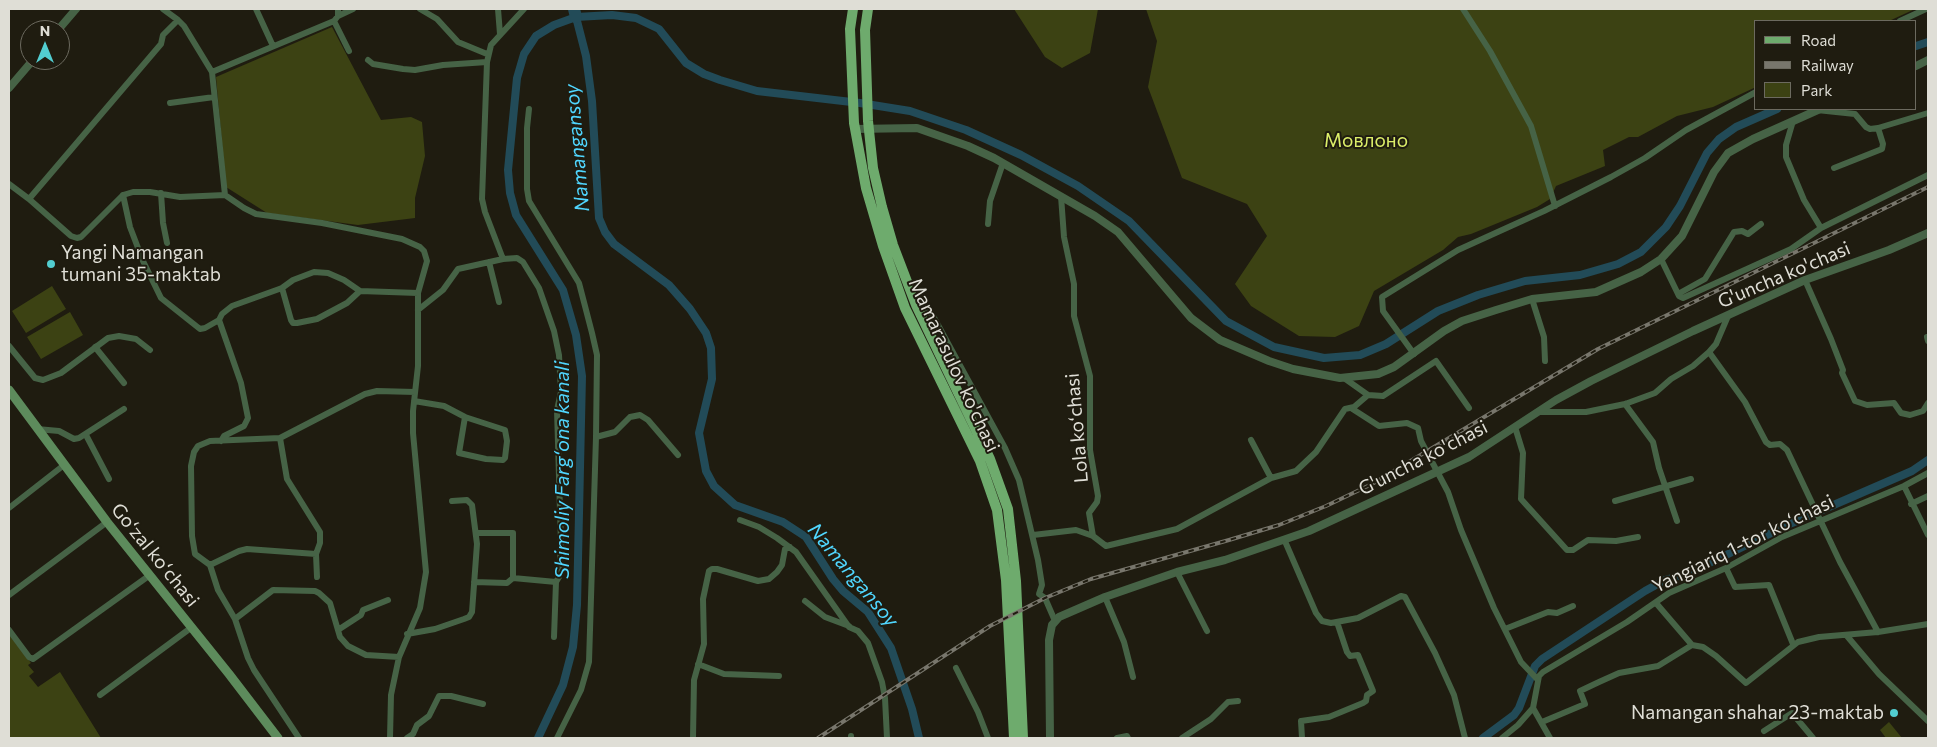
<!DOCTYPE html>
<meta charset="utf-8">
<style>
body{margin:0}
#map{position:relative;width:1937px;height:747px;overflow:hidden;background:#1f1c10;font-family:Commissioner,sans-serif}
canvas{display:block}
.frame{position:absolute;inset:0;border:10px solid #dfded6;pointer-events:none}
.legend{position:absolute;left:1754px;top:20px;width:162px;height:90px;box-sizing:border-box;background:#1f1c10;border:1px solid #6c6a5f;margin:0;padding:6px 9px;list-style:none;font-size:15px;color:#dfded6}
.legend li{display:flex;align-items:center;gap:10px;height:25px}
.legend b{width:25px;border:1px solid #6c6a5f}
.north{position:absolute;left:20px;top:20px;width:50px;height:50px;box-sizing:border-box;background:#1f1c10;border:1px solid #6c6a5f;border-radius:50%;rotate:0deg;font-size:14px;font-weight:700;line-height:20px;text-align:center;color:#dfded6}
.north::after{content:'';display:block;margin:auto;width:18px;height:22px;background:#52cdd0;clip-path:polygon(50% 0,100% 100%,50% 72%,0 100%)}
</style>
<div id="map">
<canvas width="1937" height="747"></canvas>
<div class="frame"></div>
<ul class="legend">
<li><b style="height:6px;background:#6eab6d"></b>Road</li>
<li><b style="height:6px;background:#78766c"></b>Railway</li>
<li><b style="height:14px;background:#3c4213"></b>Park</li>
</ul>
<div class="north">N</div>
</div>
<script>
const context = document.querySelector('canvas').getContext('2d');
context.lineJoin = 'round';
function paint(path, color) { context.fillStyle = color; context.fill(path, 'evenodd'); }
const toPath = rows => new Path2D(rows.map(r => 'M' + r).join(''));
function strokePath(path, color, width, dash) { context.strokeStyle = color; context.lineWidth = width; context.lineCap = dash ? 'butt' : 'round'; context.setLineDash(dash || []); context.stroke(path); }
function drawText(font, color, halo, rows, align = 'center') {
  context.font = font + ' Commissioner,sans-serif'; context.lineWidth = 4; context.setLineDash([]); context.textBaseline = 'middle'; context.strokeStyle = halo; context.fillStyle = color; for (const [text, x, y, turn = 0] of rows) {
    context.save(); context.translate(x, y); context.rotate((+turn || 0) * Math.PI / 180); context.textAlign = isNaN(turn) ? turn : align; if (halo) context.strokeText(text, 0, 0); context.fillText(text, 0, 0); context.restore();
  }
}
paint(toPath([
 [1014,9,1098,9,1090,53,1062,68,1045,57],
 [1146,9,1915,9,1889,21,1756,21,1756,87,1713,107,1677,116,1638,137,1629,137,1603,150,1605,166,1556,186,1550,199,1537,207,1471,234,1458,237,1443,250,1374,291,1359,326,1335,337,1299,336,1251,306,1235,284,1267,236,1247,204,1182,178,1148,87,1157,41],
 [332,27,381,120,411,117,422,122,425,156,415,198,415,218,358,225,267,213,226,187,216,77],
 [52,286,66,309,26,333,12,311],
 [70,312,83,335,41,359,27,337],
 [9,634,31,663,28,665,34,672,29,676,38,687,60,672,101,738,9,738],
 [1889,722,1902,738,1886,738,1880,730]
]), '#3c4213');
strokePath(toPath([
 [576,17,586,56,592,101,599,218,605,232,614,244,669,285,690,309,706,333,711,348,712,379,699,433,706,471,714,486,735,505,783,522,806,537,833,579,843,591,868,612,891,648,912,709,919,738],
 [1916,46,1928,42],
 [538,738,563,685,573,647,577,605,582,376,576,335,563,290,516,215,510,193,508,170,517,78,524,54,536,36,554,25,576,17,612,15,636,18,659,29,686,63,704,74,720,80,757,91,860,103,910,111,966,130,1021,155,1078,186,1129,221,1226,321,1274,347,1324,358,1360,355,1386,344,1438,311,1478,295,1525,281,1580,275,1618,264,1641,252,1666,227,1680,206,1707,153,1719,139,1736,127,1777,109],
 [1483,738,1514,715,1519,708,1535,666,1542,659,1645,591,1665,580,1689,573,1792,523,1912,471,1928,460]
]), '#224b58', 8);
strokePath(toPath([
 [574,9,576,17]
]), '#224b58', 12);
strokePath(toPath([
 [163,9,178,20,184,26,212,72,225,195],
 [256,9,273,46],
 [420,9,437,19,458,42,487,54],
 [498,9,500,34],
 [1463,9,1490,51,1531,126,1555,206],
 [338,16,353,9],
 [334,21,349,51],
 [1900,21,1926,9],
 [368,60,373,64,403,69,415,70,443,65,487,62],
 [212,72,334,21,338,16,338,9],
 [170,103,214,97],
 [529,109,527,128,527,189,529,201,579,283,592,333,597,355,596,437,589,662,581,690,557,738],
 [1817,110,1855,114,1866,127,1870,129,1878,128,1928,113],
 [1793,121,1786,145,1786,157,1804,200,1821,228],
 [1834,168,1882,149,1883,144,1878,128],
 [9,184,29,199,71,236,77,238,81,237,123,195,133,192,150,192,180,197,225,195,244,208,256,214,322,223,402,239,420,247,424,251,427,261,418,293,418,366,413,411,413,433,426,572,420,608,399,657,391,695,390,738],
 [161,193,163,223,167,243],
 [123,195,130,227,143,261,161,298,200,329,205,328,219,320],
 [1061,196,1064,237,1074,284,1074,316,1090,376,1090,450,1098,496,1097,502,1089,513,1093,536],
 [29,199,161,44,163,35,178,20],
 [988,224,990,201,1003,163],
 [503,259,517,258,523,262,539,288,554,331,559,355,561,392,557,410,561,544,559,577,556,582,554,637],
 [1661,259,1679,296,1683,298,1791,249,1821,228,1928,175],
 [489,262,499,302],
 [1805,280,1831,339,1843,370,1842,373,1855,401,1867,405,1894,403,1901,413,1910,415,1923,411,1928,403],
 [282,288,291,320,293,323,297,323,317,319,347,303,360,291],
 [1678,294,1705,279,1734,232,1742,231,1748,234,1761,224],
 [1532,299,1544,337,1545,361],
 [418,310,443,290,458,269,503,259,485,212,482,199,487,62,491,45,524,9],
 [920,315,928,312,932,314,1005,448,1019,480,1038,560,1042,585,1039,594,1045,598,1055,621],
 [1927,337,1928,341],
 [9,346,35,378,43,380,61,373,108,338,119,336,136,339,150,350],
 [95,347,124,383],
 [1709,352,1745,402,1766,442,1770,445,1780,444,1787,450,1840,562,1878,632],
 [1414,354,1383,311,1382,297,1458,250,1544,211,1611,177,1645,158,1686,130,1756,92],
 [1344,378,1368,395,1383,396,1436,361,1469,408],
 [414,401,444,406,465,417,459,453,486,459,503,460,505,458,507,441,505,430,465,417],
 [1625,404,1653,442,1659,468,1677,521],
 [1351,408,1379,426,1407,423,1418,428,1421,441,1448,492,1461,530,1494,608,1521,662,1538,680],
 [1537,412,1586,412,1625,404,1655,393,1671,379,1693,366,1709,352,1716,344,1728,316],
 [1515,427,1523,453,1521,499,1567,550,1573,550,1588,540,1616,541,1638,537],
 [37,429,59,431,74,439,79,438,124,409],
 [86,435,109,479],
 [596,437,615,432,630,417,640,415,648,420,678,455],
 [280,438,287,479,320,532,320,543,316,554,317,577],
 [1251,440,1271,478],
 [221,441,224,436,244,426,248,418,241,383,219,320,222,314,232,306,282,288,293,280,314,272,328,273,344,280,360,291,418,293],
 [1904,486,1928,535],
 [1615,501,1691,479],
 [1911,504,1928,496],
 [9,508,64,465],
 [740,520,759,527,777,538,796,552,849,627,858,631,868,643,882,682,885,698,887,738],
 [476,533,513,533,513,578],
 [1033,535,1076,530,1093,536,1106,546,1177,529,1271,478,1296,471,1316,452,1345,409,1354,407,1368,395],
 [1284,539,1316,613,1322,621,1331,623,1358,618,1401,596,1405,597,1435,653,1454,695,1465,738],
 [210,565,239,551,247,549,316,554],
 [1726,568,1735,587,1769,585,1793,644],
 [1177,572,1207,631],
 [474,582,507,583,513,578,556,582],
 [9,595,107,522],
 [1105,597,1124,642,1133,677],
 [805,601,825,617,849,626],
 [1656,603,1692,645,1703,647,1716,656,1746,683,1798,642,1819,637,1878,632,1928,624],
 [235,619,273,590,315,591,319,593,330,603,340,637,348,646,366,655,399,657],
 [1505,629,1548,612,1557,613,1573,606],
 [9,630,29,657,33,659,150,575],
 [338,630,361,615,363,610,388,600],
 [407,634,435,629,464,619,469,617,472,612,477,544,472,505,467,500,452,501],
 [1847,636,1879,674,1928,721],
 [698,664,724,674,779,676],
 [956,668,978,712,988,738],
 [100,695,192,627],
 [1533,708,1550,738],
 [1542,722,1585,704,1580,691,1599,682,1619,673,1658,666,1692,645],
 [1764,731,1792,713,1813,738],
 [299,738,254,670,248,658,235,619,218,590,210,565,195,554,192,536,191,466,194,452,198,446,210,441,280,438,365,394,377,391,415,392],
 [407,738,413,734,417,725,429,716,439,696,451,696,483,704],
 [693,738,694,680,704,644,703,599,709,571,712,569,717,569,758,581,769,579,777,572,782,565,785,549,790,547],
 [851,738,851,736],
 [1117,738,1127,736,1128,738],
 [1182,738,1211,719,1228,702,1238,701],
 [1302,738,1301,721,1329,717,1363,703,1366,701,1367,695,1373,691,1358,655,1350,656,1347,652,1337,622],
 [1502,738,1518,725,1533,708,1539,676,1543,672,1627,622,1669,593,1726,568,1782,537,1904,486,1928,473]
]), '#466346', 6);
strokePath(toPath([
 [58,30,76,9],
 [1916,66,1928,60],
 [9,88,33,60],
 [855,129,917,128,968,146,994,158,1095,216,1118,232,1191,318,1220,340,1269,361,1293,369,1340,378,1378,374,1394,367,1444,331,1462,321,1496,310,1532,299,1596,292,1641,272,1661,259,1682,236,1714,172,1728,153,1753,139,1820,109],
 [1050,738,1049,640,1052,625,1059,617,1105,597,1177,572,1225,560,1309,531,1469,457,1556,400,1591,381,1693,331,1805,280,1889,250,1928,233]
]), '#466346', 8);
strokePath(toPath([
 [9,390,107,522,229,674,278,738]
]), '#5d8b5c', 9);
strokePath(toPath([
 [853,9,850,29,854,123,866,188,883,246,905,308,980,461,997,510,1006,580,1014,738],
 [868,9,865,30,868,121,873,168,882,207,893,245,916,305,990,459,1008,509,1016,581,1023,738]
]), '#6eab6d', 10);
const rail = toPath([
 [818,738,990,626,1045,598,1091,579,1229,540,1279,525,1326,506,1372,484,1598,349,1928,187]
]);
strokePath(rail, '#78766c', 4);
strokePath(rail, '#1f1c10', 2, [5.5]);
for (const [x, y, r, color] of [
 [51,264,5,"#52cdd0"],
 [1894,713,5,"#52cdd0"]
]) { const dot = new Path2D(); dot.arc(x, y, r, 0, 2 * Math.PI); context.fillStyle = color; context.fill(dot); strokePath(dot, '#1f1c10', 2); }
drawText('19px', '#dcee69', '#1f1c10', [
 ["Мовлоно",1366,141]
]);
drawText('19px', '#dfded6', '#1f1c10', [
 ["Yangi Namangan",61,253],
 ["tumani 35-maktab",61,275],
 ["Namangan shahar 23-maktab",1884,713,"right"]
], 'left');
drawText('19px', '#dfded6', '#1f1c10', [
 ["G'uncha ko'chasi",1784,275,-23],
 ["Mamarasulov ko'chasi",954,365,65],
 ["Lola koʻchasi",1077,428,-95],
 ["G'uncha ko'chasi",1423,458,-27],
 ["Yangiariq 1-tor koʻchasi",1743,544,-26],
 ["Goʻzal koʻchasi",155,555,51]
]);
drawText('italic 20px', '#50d6fe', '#1f1c10', [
 ["Namangansoy",577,148,-95],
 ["Shimoliy Fargʻona kanali",562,470,-90],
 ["Namangansoy",853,575,50]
]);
</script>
